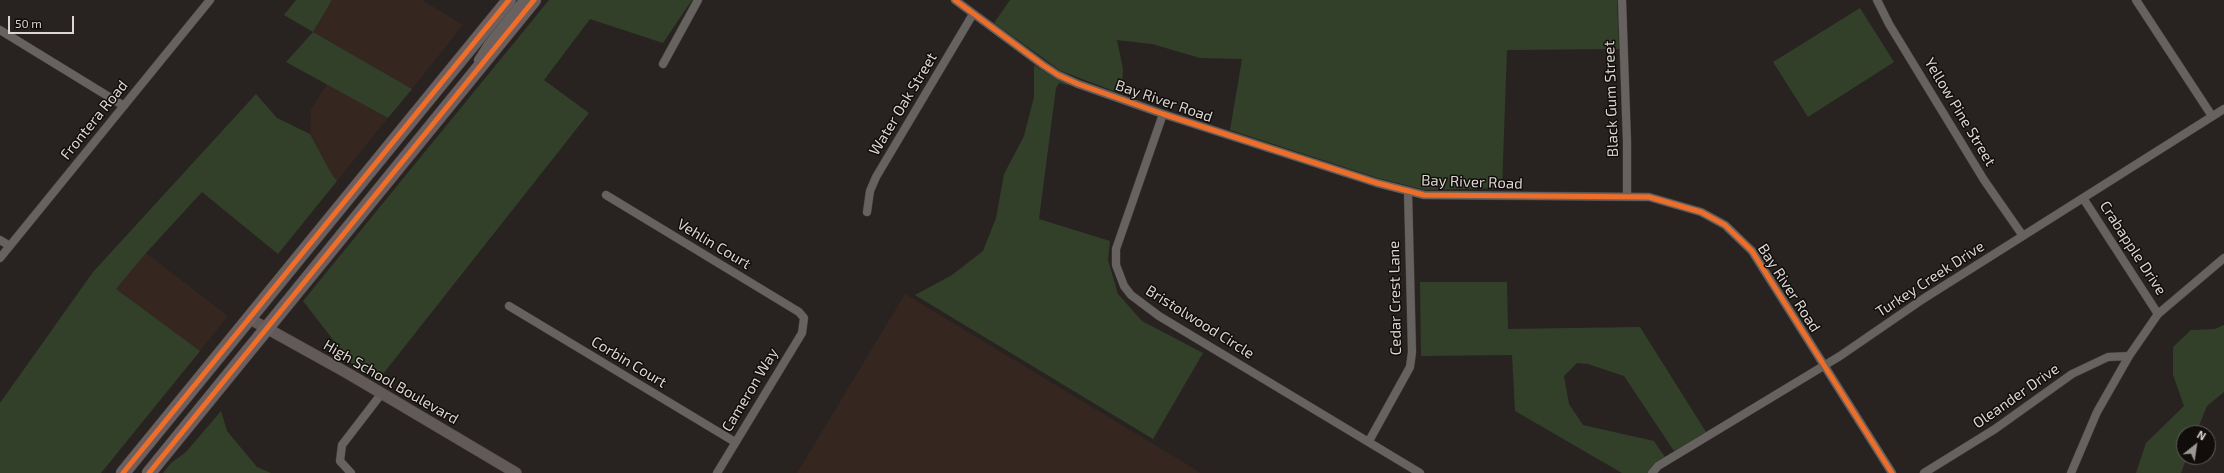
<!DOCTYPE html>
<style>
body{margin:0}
#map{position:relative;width:2224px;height:473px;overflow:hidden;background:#282320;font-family:"Exo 2",sans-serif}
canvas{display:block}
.north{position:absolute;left:2176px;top:425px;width:40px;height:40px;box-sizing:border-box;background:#110d0b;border:1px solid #625d5b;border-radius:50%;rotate:30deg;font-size:11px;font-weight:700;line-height:16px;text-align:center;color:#dcd5d2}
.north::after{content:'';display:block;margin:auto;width:14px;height:18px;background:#9d9794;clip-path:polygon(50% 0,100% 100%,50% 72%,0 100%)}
.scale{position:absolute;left:8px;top:16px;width:66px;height:18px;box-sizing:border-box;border:2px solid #dcd5d2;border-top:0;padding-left:5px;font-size:12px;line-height:14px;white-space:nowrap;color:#dcd5d2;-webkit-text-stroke:3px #110d0b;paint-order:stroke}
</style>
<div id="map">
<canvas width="2224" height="473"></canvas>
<div class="north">N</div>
<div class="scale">50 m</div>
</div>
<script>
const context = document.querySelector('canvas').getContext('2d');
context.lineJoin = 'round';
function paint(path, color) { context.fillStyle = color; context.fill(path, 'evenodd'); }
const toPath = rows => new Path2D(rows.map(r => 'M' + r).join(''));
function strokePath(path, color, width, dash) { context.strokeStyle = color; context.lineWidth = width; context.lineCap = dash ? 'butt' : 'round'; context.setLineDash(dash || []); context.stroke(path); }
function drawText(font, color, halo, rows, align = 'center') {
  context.font = font + ' "Exo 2",sans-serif'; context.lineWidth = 3; context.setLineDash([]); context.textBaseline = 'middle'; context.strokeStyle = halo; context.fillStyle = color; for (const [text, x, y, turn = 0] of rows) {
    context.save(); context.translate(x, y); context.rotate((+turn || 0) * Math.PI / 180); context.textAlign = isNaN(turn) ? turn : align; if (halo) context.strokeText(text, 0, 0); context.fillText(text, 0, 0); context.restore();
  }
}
paint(toPath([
 [332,0,422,0,463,25,412,89,313,32],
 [327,84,388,118,337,181,331,173,310,134,311,109],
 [146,253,228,316,200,351,116,289],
 [905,294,1201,473,797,473]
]), '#352620');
paint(toPath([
 [296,0,332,0,313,32,412,89,388,118,286,62,313,32,284,15],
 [549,0,692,0,663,43,590,19,544,80,589,113,379,379,351,363,303,301],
 [1010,0,1617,0,1619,49,1507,50,1502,188,1425,190,1378,178,1230,130,1242,59,1200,58,1152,44,1117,40,1123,69,1122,86,1119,93,1061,71,994,23],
 [1860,8,1894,62,1808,117,1773,62],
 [1034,65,1056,79,1071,86,1059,83,1056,88,1039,219,1110,241,1108,260,1118,294,1142,321,1203,353,1153,439,915,295,952,275,983,251,996,218,1004,174,1024,136,1034,97],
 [256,94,277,118,310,134,331,173,337,181,278,254,202,192,146,253,116,289,200,351,101,473,0,473,0,403,93,272],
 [1420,282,1507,282,1508,329,1640,327,1706,432,1674,451,1624,376,1588,364,1577,363,1564,376,1569,404,1583,425,1654,441,1665,457,1656,462,1647,473,1622,473,1515,411,1512,355,1421,356],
 [2224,325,2224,392,2207,406,2196,433,2184,433,2184,457,2187,457,2181,473,2136,473,2146,443,2184,406,2173,375,2173,347,2191,330,2215,329],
 [221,411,227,431,257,467,271,473,163,473,171,463,186,452]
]), '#32402a');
const street = toPath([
 [955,0,1043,65,1058,75,1078,84,1163,114,1377,183,1424,195,1649,197,1701,212,1725,225,1752,251,1892,473],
 [1622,0,1627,142,1627,197],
 [1877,0,1889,24,1984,180,2023,236],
 [2136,0,2212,116],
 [0,30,124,106],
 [478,60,488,44,523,0],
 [663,64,698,0],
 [1163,114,1116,249,1116,265,1124,286,1131,295,1159,316,1420,473],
 [606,195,799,312,804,318,802,333,717,473],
 [2083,198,2158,314],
 [867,212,870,191,876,177,973,14],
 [0,240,10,246],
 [0,258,210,0],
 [509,306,735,442],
 [1369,441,1410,367,1412,352,1408,191],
 [351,473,340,461,342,445,382,393],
 [1652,473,1658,466,1840,356,1923,299,2224,109],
 [1924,473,1995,429,2072,374,2108,357,2129,356],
 [2071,473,2097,412,2129,356,2158,314,2224,258]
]);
const secondary = toPath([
 [250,319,349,374,516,473]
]);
const highway = toPath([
 [123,473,509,0],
 [149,473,534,0]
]);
strokePath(street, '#423d3b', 9);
strokePath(secondary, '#423d3b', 12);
strokePath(highway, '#423d3b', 15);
strokePath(street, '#666260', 8);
strokePath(secondary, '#625a58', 11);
strokePath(highway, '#6c5f5f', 14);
strokePath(toPath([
 [955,0,1043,65,1058,75,1078,84,1163,114,1377,183,1424,195,1649,197,1701,212,1725,225,1752,251,1892,473],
 [123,473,509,0],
 [149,473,534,0]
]), '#ee6e29', 5);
drawText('15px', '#dcd5d2', '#110d0b', [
 ["Black Gum Street",1611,99,-92],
 ["Bay River Road",1164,101,19],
 ["Water Oak Street",903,104,-59],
 ["Yellow Pine Street",1960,112,59],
 ["Frontera Road",94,120,-51],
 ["Bay River Road",1472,182,2],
 ["Vehlin Court",714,244,31],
 ["Crabapple Drive",2133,248,57],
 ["Turkey Creek Drive",1930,279,-33],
 ["Bay River Road",1789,288,57],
 ["Cedar Crest Lane",1395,298,-91],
 ["Bristolwood Circle",1200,322,32],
 ["Corbin Court",629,362,31],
 ["High School Boulevard",391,382,30],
 ["Cameron Way",750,390,-59],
 ["Oleander Drive",2016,396,-35]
]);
</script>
